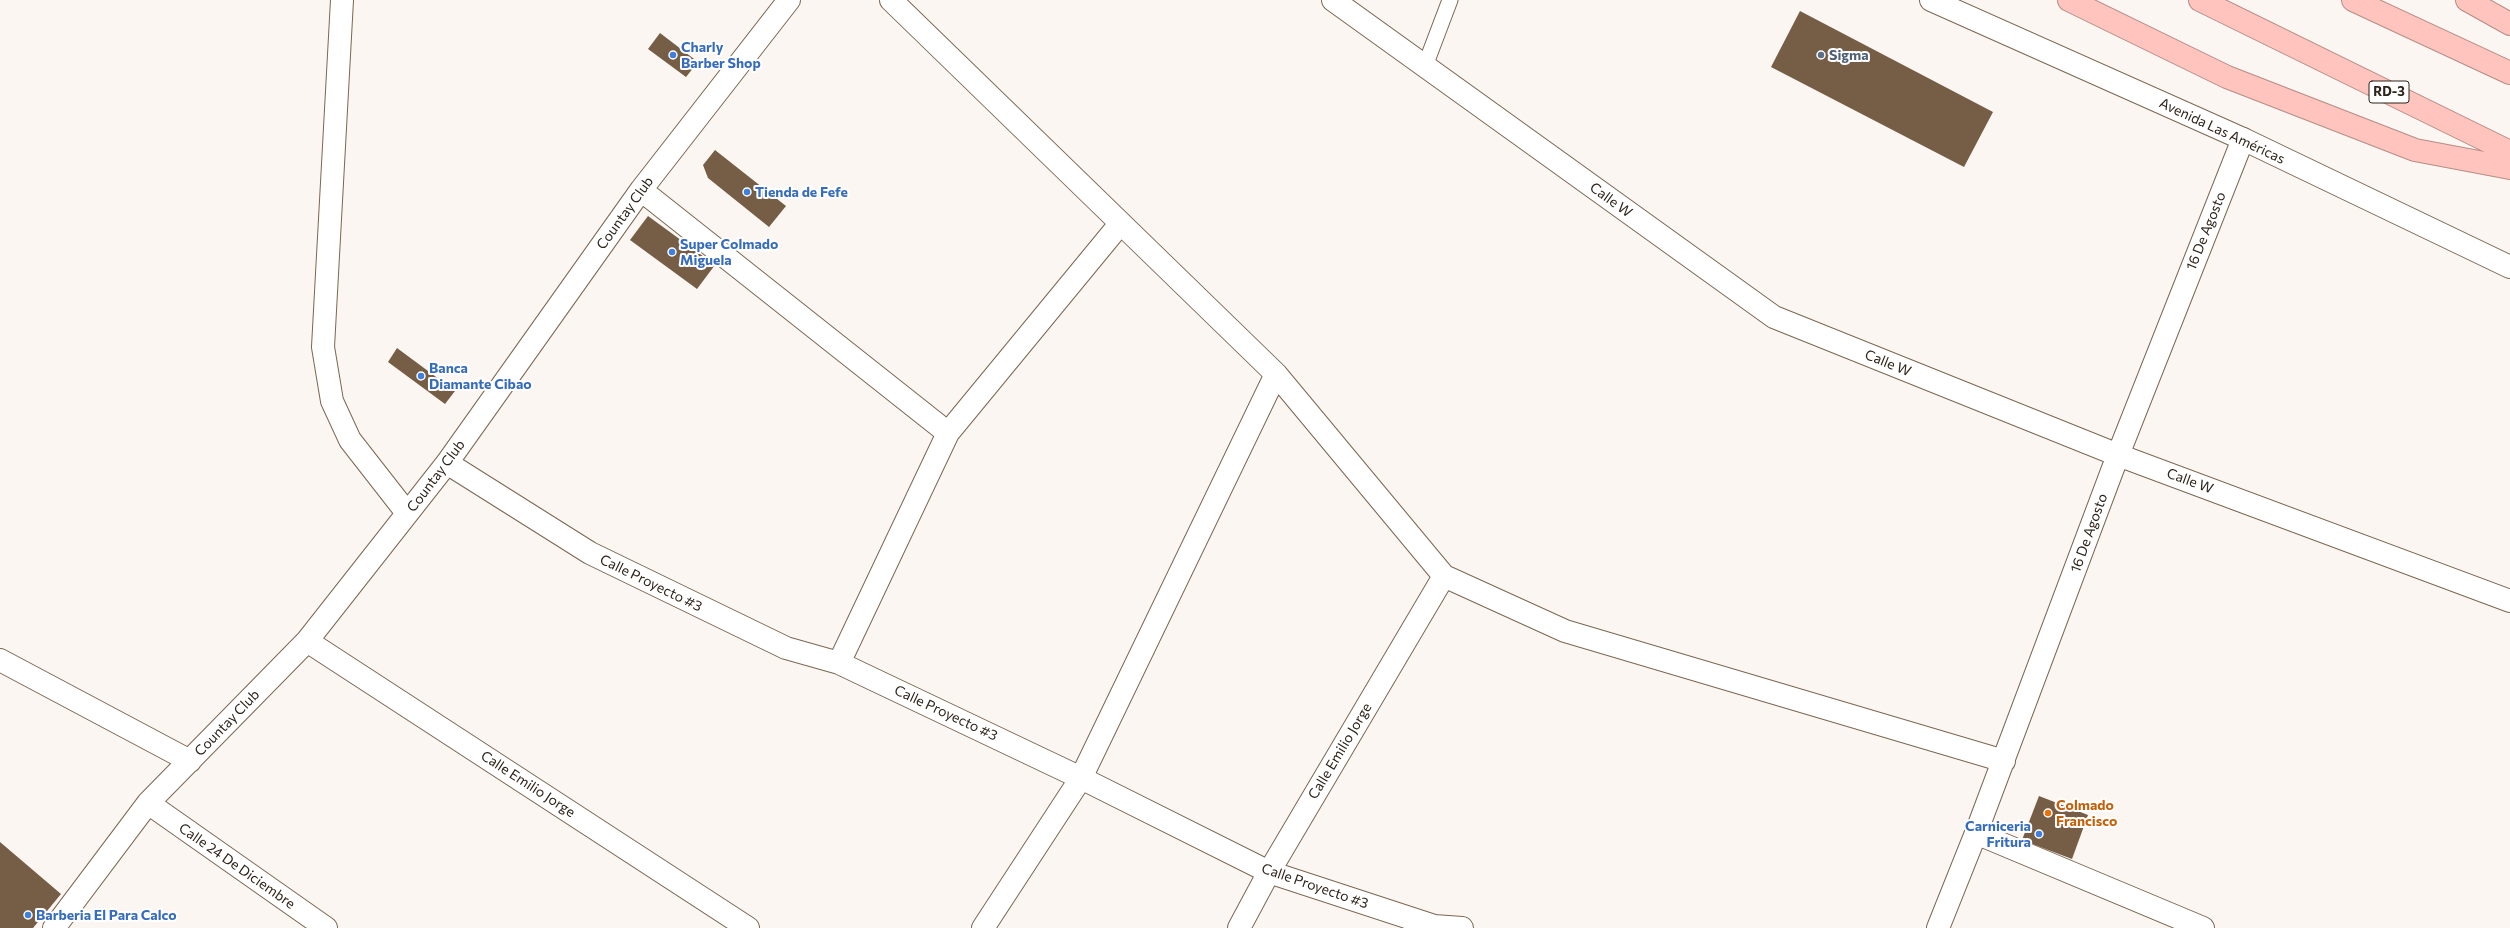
<!DOCTYPE html>
<meta charset="utf-8">
<style>
body{margin:0}
canvas{display:block;background:#fbf6f2}
</style>
<canvas width="2510" height="928"></canvas>
<script>
const context = document.querySelector('canvas').getContext('2d');
context.lineJoin = 'round';
function paint(path, color) { context.fillStyle = color; context.fill(path, 'evenodd'); }
const toPath = rows => new Path2D(rows.map(r => 'M' + r).join(''));
function strokePath(path, color, width, dash) { context.strokeStyle = color; context.lineWidth = width; context.lineCap = dash ? 'butt' : 'round'; context.setLineDash(dash || []); context.stroke(path); }
function drawText(font, color, halo, rows, align = 'center') {
  context.font = font + ' Commissioner,sans-serif'; context.lineWidth = 4; context.setLineDash([]); context.textBaseline = 'middle'; context.strokeStyle = halo; context.fillStyle = color; for (const [text, x, y, turn = 0] of rows) {
    context.save(); context.translate(x, y); context.rotate((+turn || 0) * Math.PI / 180); context.textAlign = isNaN(turn) ? turn : align; if (halo) context.strokeText(text, 0, 0); context.fillText(text, 0, 0); context.restore();
  }
}
paint(toPath([
 [1800,11,1993,112,1964,167,1771,67],
 [660,33,698,62,686,77,648,49],
 [715,150,786,206,769,227,708,178,703,165],
 [648,216,715,265,697,289,630,240],
 [397,348,455,391,445,404,388,362],
 [2039,796,2088,815,2072,859,2022,840],
 [0,842,61,894,33,928,0,928]
]), '#765d45');
const lane = toPath([
 [1425,66,1450,0]
]);
const street = toPath([
 [342,0,323,347,332,401,350,440,407,513],
 [891,0,1276,374,1444,576,1565,631,2004,761],
 [1333,0,1774,317,2118,455,2510,601],
 [641,190,948,433,1120,224],
 [447,463,590,553,786,648,839,663,1081,778,1269,872,1434,926,1462,928],
 [307,641,748,928],
 [0,660,190,761],
 [839,663,948,433],
 [148,803,326,928],
 [1976,833,2203,928],
 [54,928,148,803,307,641,447,463,641,190,789,0],
 [983,928,1081,778,1276,374],
 [1239,928,1269,872,1444,576],
 [1938,928,1976,833,2118,455,2243,139]
]);
const secondary = toPath([
 [1931,0,2243,139,2510,267]
]);
const highway = toPath([
 [2069,0,2227,77,2415,150,2510,168],
 [2200,0,2510,152],
 [2353,0,2510,73],
 [2467,0,2510,24]
]);
strokePath(lane, '#7c6752', 17);
strokePath(street, '#7c6752', 24);
strokePath(secondary, '#7c6752', 24);
strokePath(highway, '#b68c84', 24);
strokePath(lane, '#fff', 15);
strokePath(street, '#fff', 22);
strokePath(secondary, '#fff', 22);
strokePath(highway, '#ffc4bd', 22);
for (const [x, y, r, color] of [
 [673,55,4,"#3f7fe0"],
 [1821,55,4,"#5c6f8a"],
 [747,192,4,"#3f7fe0"],
 [672,252,4,"#3f7fe0"],
 [421,376,4,"#3f7fe0"],
 [2048,813,4,"#e8710a"],
 [2039,834,4,"#3f7fe0"],
 [28,915,4,"#3f7fe0"]
]) { const dot = new Path2D(); dot.arc(x, y, r, 0, 2 * Math.PI); context.fillStyle = color; context.fill(dot); strokePath(dot, '#fff', 1.5); }
for (const [x, y, w] of [
 [2389,92,40]
]) { const box = new Path2D(); box.roundRect(x - w / 2, y - 11, w, 22, 3); context.fillStyle = '#fff'; context.fill(box); strokePath(box, '#2d241b', 1); }
drawText('bold 13px', '#2d241b', null, [
 ["RD-3",2389,92]
]);
drawText('bold 14px', '#366cbe', '#fff', [
 ["Charly",681,47],
 ["Barber Shop",681,63],
 ["Tienda de Fefe",755,192],
 ["Super Colmado",680,244],
 ["Miguela",680,260],
 ["Banca",429,368],
 ["Diamante Cibao",429,384],
 ["Carniceria",2031,826,"right"],
 ["Fritura",2031,842,"right"],
 ["Barberia El Para Calco",36,915]
], 'left');
drawText('bold 14px', '#4e5e75', '#fff', [
 ["Sigma",1829,55]
], 'left');
drawText('14px', '#2d241b', '#fff', [
 ["Avenida Las Américas",2222,131,25],
 ["Calle W",1611,200,36],
 ["Countay Club",625,213,-54],
 ["16 De Agosto",2206,231,-68],
 ["Calle W",1888,363,22],
 ["Countay Club",436,476,-53],
 ["Calle W",2190,481,20],
 ["16 De Agosto",2089,533,-70],
 ["Calle Proyecto #3",651,583,26],
 ["Calle Proyecto #3",946,713,25],
 ["Countay Club",227,723,-46],
 ["Calle Emilio Jorge",1340,751,-59],
 ["Calle Emilio Jorge",528,784,33],
 ["Calle 24 De Diciembre",237,866,35],
 ["Calle Proyecto #3",1315,886,19]
]);
drawText('bold 14px', '#c56008', '#fff', [
 ["Colmado",2056,805],
 ["Francisco",2056,821]
], 'left');
</script>
